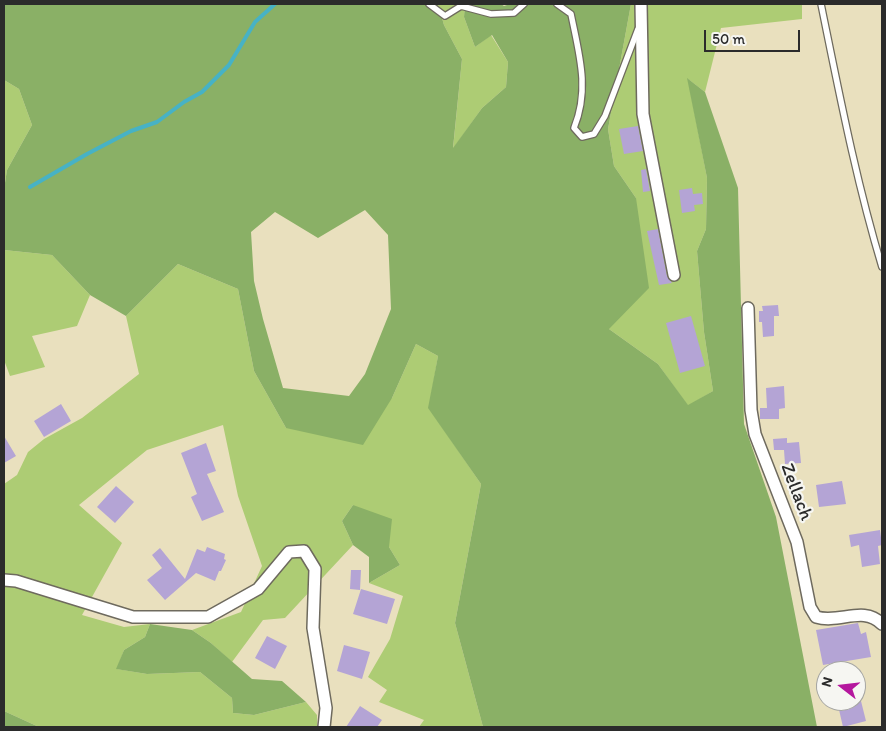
<!DOCTYPE html>
<html>
<head>
<meta charset="utf-8">
<style>
	body { margin:0 }
	#map { position:relative; width:886px; height:731px; overflow:hidden; background:#e9e0be; font-family:Itim,sans-serif }
	canvas { display:block }
	.frame { position:absolute; inset:0; border:5px solid #2b2b2b; pointer-events:none }
	.north { position:absolute; left:816px; top:661px; width:50px; height:50px; box-sizing:border-box; background:#f6f6f2; border:1px solid #a5a5a2; border-radius:50%; rotate:286deg; font-size:14px; font-weight:700; line-height:20px; text-align:center; color:#2b2b2b }
	.north::after { content:''; display:block; margin:auto; width:18px; height:22px; background:#b5179e; clip-path:polygon(50% 0,100% 100%,50% 72%,0 100%) }
	.scale { position:absolute; left:704px; top:30px; width:96px; height:22px; box-sizing:border-box; border:2px solid #2b2b2b; border-top:0; padding-left:6px; font-size:15px; line-height:18px; white-space:nowrap; color:#2b2b2b; -webkit-text-stroke:4px #f6f6f2; paint-order:stroke }
</style>
</head>
<body>
<div id="map">
<canvas width="886" height="731"></canvas>
<div class="frame"></div>
<div class="north">N</div>
<div class="scale">50 m</div>
</div>
<script>
const context = document.querySelector('canvas').getContext('2d');
context.lineJoin = 'round';
function fillPath(path, color) { context.fillStyle = color; context.fill(path, 'evenodd'); }
function stroke(path, color, width, dash) { context.strokeStyle = color; context.lineWidth = width; context.lineCap = dash ? 'butt' : 'round'; context.setLineDash(dash || []); context.stroke(path); }
function write(font, color, halo, rows, align = 'center') {
  context.font = font + ' Itim,sans-serif'; context.lineWidth = 4.5; context.setLineDash([]); context.textBaseline = 'middle'; context.strokeStyle = halo; context.fillStyle = color; for (const [text, x, y, turn = 0] of rows) {
    context.save(); context.translate(x, y); context.rotate((+turn || 0) * Math.PI / 180); context.textAlign = isNaN(turn) ? turn : align; if (halo) context.strokeText(text, 0, 0); context.fillText(text, 0, 0); context.restore();
  }
}
fillPath(new Path2D(`
	M438,4h27l-1,13 11,30 16,-12 17,27 -2,25 -24,21 -29,41 9,-90 -18,-34z
	M631,4h171v15l-81,9 -16,64 -17,-13 19,99 -1,51 -9,22 7,81 9,59 -25,15 -30,-42 -49,-35 27,-131 -22,-32 -6,-37z
	M4,80l15,9 13,36 -25,45 -3,19z
	M4,250l48,5 38,40 -13,31 -45,10 13,31 -35,9 -6,-16z
	M178,264l60,25 16,82 32,57 106,-30 24,-54 22,12 -9,52 52,76 -26,139 28,104h-64l5,-7 -45,-18 8,-12 -19,-13 22,-38 13,-43 -34,-13 31,-18 -11,-18 -36,-42 -11,16 11,24 -68,73 -22,2 -31,42 -21,-19 -19,-13 49,-18 21,-46 -24,-70 -15,-71 -76,25 -68,55 43,38 -40,72 42,12 26,-3 -5,13 -21,13 -7,19 30,5 53,-2 32,26 1,15 21,2 52,-13 11,13v12h-278l-35,-16v-227l13,-9 11,-23 16,-13 38,-21 57,-44 -13,-58z`), '#adcc74');
fillPath(new Path2D(`
	M4,4h434l6,21 18,34 -9,89 29,-40 24,-21 2,-25 -16,-27 -17,12 -11,-30 1,-13h36l3,2 6,-2h121l-23,125 6,37 22,32 13,90 -40,41 49,35 30,41 25,-14 -9,-59 -7,-81 9,-22 1,-51 -20,-100 18,14 33,96 6,236 32,93 41,210h-334l-28,-104 26,-139 -53,-76 10,-52 -22,-12 -24,54 -29,47 -77,-17 -32,-57 -16,-82 -60,-25 -52,52 -36,-21 -38,-40 -48,-5v-61l3,-19 25,-45 -13,-36 -15,-9zM365,210l23,25 3,74 -26,65 -16,22 -66,-8 -20,-69 -9,-38 -3,-49 24,-20 43,26z
	M353,505l39,14 -3,28 11,18 -31,18v-26l-16,-12 -11,-24z
	M150,624l42,6 19,13 41,36 30,2 24,21 -52,13 -21,-2 -1,-15 -32,-26 -53,2 -31,-5 8,-19 21,-13z
	M4,711l35,16h-35z`), '#8ab066');
stroke(new Path2D(`
	M30,187l57,-33 44,-23 26,-9 27,-20 18,-10 27,-27 26,-43 20,-18`), '#47b2c5', 4);
fillPath(new Path2D(`
	M638,126l5,25 -19,3 -5,-25z
	M646,169l4,22 -7,1 -2,-22z
	M692,188l1,6 9,-1 1,11 -9,1 1,6 -13,2 -3,-23z
	M658,229l9,47 5,7 -13,2 -12,-54z
	M778,305l1,11h-5v20l-11,1 -1,-15h-3v-11h4l-1,-5z
	M691,316l14,50 -25,7 -14,-50z
	M784,386l1,22 -6,1v10h-19v-11h7l-1,-20z
	M61,404l10,17 -27,16 -10,-16z
	M4,436l12,20 -12,7z
	M787,438v5l12,-1 2,21 -16,1 -1,-14h-10l-1,-11z
	M206,443l10,28 -9,3 17,38 -22,9 -11,-24 6,-3 -16,-41z
	M842,481l4,23 -27,3 -3,-22z
	M116,486l18,16 -19,21 -18,-16z
	M880,530l2,15 -4,1 2,18 -18,3 -3,-22 -8,2 -2,-12z
	M207,547l18,7 -1,5 2,1 -5,11h-2l-4,10 -19,-8 -31,27 -18,-20 15,-12 -10,-13 8,-7 25,31 12,-30 8,3z
	M351,570h10l-1,20 -10,-1z
	M361,589l34,10 -8,25 -34,-10z
	M858,623l3,11 5,-2 5,25 -48,8 -7,-35z
	M267,636l20,10 -12,23 -20,-11z
	M344,645l26,7 -8,27 -25,-8z
	M837,701h24l5,20 -23,6z
	M360,706l22,14 -5,7h-31z`), '#b4a4d5');
const service = new Path2D(`
	M429,4l16,12 16,-10 30,8 23,-1 10,-9
	M557,4l14,10c8,40 19,75 3,114l8,9 12,-3 11,-18 33,-87
	M821,4c18,88 35,177 61,263`);
const minor = new Path2D(`
	M641,4l2,110 31,161
	M748,308l3,102 4,24 42,108 13,65 6,10c24,7 47,-12 66,7
	M4,580l12,1 117,36h75l50,-28 31,-37 15,-1 11,18 -2,59 13,80 -2,19`);
stroke(service, '#6e6a5e', 8);
stroke(minor, '#6e6a5e', 14);
stroke(service, '#fff', 5.5);
stroke(minor, '#fff', 11);
write('19px', '#2b2b2b', '#f6f6f2', [
	["Zellach",796,492,69]
]);
</script>
</body>
</html>
